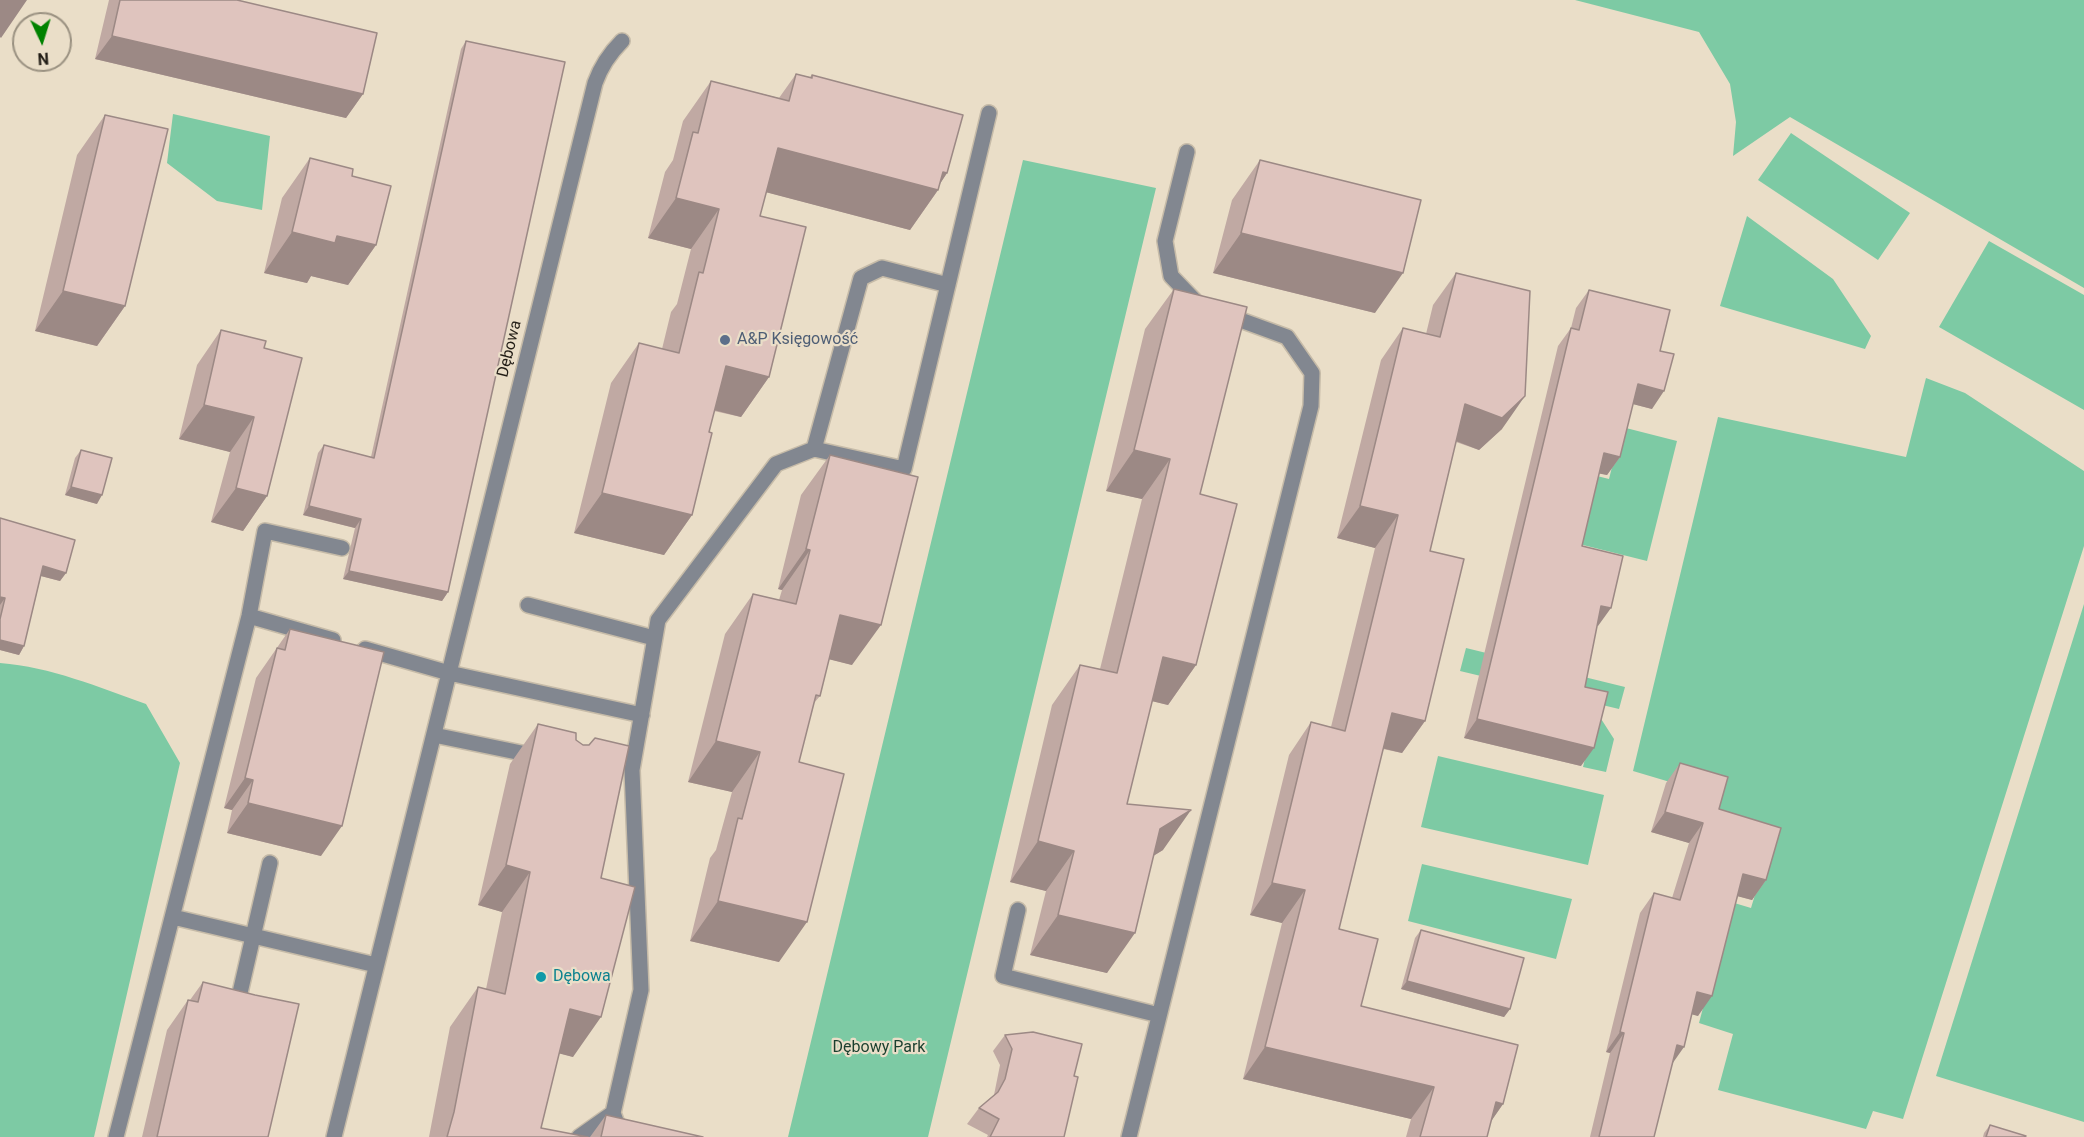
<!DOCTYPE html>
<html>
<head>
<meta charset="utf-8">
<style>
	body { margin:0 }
	#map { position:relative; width:2084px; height:1137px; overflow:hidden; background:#eadec8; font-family:Roboto,sans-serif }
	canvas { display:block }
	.north { position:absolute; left:12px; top:12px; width:60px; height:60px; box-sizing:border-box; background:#eadec8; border:2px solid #9a9181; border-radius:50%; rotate:176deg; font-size:16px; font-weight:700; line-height:24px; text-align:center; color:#221d16 }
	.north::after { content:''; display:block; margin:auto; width:21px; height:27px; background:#008200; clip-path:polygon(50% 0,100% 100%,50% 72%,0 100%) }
</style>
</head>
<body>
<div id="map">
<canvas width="2084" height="1137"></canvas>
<div class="north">N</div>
</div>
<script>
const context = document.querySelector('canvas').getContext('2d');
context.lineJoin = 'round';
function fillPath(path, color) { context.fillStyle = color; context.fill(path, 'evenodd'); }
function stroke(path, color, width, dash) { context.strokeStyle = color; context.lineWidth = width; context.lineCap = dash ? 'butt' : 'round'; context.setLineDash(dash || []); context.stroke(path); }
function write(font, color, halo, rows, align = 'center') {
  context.font = font + ' Roboto,sans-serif'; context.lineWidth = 4.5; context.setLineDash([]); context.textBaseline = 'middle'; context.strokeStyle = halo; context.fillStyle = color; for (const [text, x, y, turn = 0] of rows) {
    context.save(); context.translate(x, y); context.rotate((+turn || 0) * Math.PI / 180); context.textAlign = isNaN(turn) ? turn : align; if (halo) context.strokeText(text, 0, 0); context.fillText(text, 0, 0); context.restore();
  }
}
fillPath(new Path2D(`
	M1575,0h509v288l-294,-171 -57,39 3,-34 -6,-38 -31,-52z
	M173,114l97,22 -8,74 -45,-9 -50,-38z
	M1791,133l119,80 -32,47 -120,-80z
	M1023,160l133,28 -228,949h-140z
	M1747,216l86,63 38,57 -6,13 -145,-43z
	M1989,241l95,54v115l-145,-83z
	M1926,378l39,15 119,78v75l-181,573 -30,-8 -7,18 -148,-39 15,-56 -34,-11 32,-121 20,6 19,-63 -61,-19 8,-30 -84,-25 85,-354 188,40z
	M1622,427l55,14 -30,120 -72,-18 18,-68 16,4z
	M2084,604v518l-148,-46z
	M1466,648l159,39 -6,22 -159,-38z
	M0,663c51,4 98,24 146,41l34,59 -86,374h-94z
	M1596,711l18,28 -8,33 -23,-5z
	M1438,756l166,39 -16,70 -167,-38z
	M1422,864l150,35 -16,60 -148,-38z`), '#7dcaa4');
const street = new Path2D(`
	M1187,152l-22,89 6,35 28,29
	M814,449l47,-171 21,-10 66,17
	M528,605l126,33
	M249,616l84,24
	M365,649l84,24 146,-590c6,-17 14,-29 27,-42
	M434,735l102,21
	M1018,910l-15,66 156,39
	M173,917l203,48
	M236,1010l34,-147
	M116,1137l133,-521 16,-85 77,17
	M334,1137l115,-464 193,42
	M579,1137l34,-24
	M622,1137l-9,-24 28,-123 -9,-220 26,-150 118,-156 38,-15 90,20 85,-356
	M1129,1137l182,-731 1,-33 -25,-36 -63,-23`);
stroke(street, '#c6bba8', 18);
stroke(street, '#828790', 15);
fillPath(new Path2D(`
	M109,0h128l126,94 -17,24 -251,-59z
	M466,41l-18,551 -6,9 -99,-22 12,-51 -52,-13 15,-62 6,-8 47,12 90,-408z
	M796,74l14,3 2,-2 135,98 -8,12 -1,5 -28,40 -144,-38 -6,24 9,161 -28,40 -27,-6 -5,21 -17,83 -28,40 -90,-22 37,-150 28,-40 23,6 9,-37 6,-8 14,-55 -43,-11 17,-66 8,-12 10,-39 28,-40 68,17z
	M105,115l20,191 -28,40 -62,-15 42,-176z
	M310,158l42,18 24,69 -28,40 -37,-9 -4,7 -43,-10 18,-75z
	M1260,160l115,153 -162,-40 19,-73z
	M1456,273l46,156 -23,21 -23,-8 -26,109 -5,170 -23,32 -19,-4 -44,180 22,77 142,98 -12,17 -4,16h-81l5,-18 -168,-40 39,-156 -32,-8 39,-160 22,-33 20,5 44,-179 -38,-10 44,-178 22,-32 23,6 7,-29z
	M1174,289l26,205 -4,171 -28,40 -16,-4 -25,103 36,46 -10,6 -46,117 -77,-18 16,-64 -36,-9 42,-177 28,-40 20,4 42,-170 -36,-8 39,-162z
	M1589,290l71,61 -8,58 -19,-5 -13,53 -13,18 -8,-2 -17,73 16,80h-1l-12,61 -4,79 -117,-28 94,-392 13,-18 5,-20z
	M221,330l43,18 3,148 -24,35 -32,-9 19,-70 -51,-13 18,-74z
	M81,450l16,54 -32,-9 10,-37z
	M830,455l22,210 -23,-6 -9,37 -6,7 -15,59 -20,200 -89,-21 20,-83 6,-8 16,-58 -44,-10 37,-148 28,-40 26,6 3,-10 -4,-1 23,-94z
	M0,518l66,55 -6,8 -19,-5 -17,70 -5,9 -19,-5z
	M290,629l31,227 -94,-23 5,-23 -8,-2 32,-130z
	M538,724l38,16 25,138 -28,179 -14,-4 -18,75 47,9h-159l21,-110 28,-40 8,2 16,-77 -24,-7 32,-141z
	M1680,763l39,46 47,71 -14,20 -14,-4 -40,120 -6,-2 -20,50 -18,73h-64l20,-84 -4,-1 34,-139 14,-20 18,5 17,-55 -38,-11 15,-49z
	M1421,930l89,79 -6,8 -103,-28 14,-51z
	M203,982l65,155h-126l25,-107 21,-30h2z
	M1005,1035l69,41 -10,61h-77l1,-2 -21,-11 12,-16 15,-13 6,-30 -7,-14z
	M606,1115l97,22h-113z
	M1990,1125l35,12h-42l1,-4z`), '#c0a9a3');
fillPath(new Path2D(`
	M0,0h27l-26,38 -1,-1z
	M112,36l251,58 -17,24 -251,-59z
	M778,148l165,24 4,1 -11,17h2l-28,40 -160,-42z
	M676,198l43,11 -28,40 -43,-11z
	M292,232l45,4 39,9 -28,40 -37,-9 -4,7 -43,-10z
	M1241,233l162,40 -28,40 -162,-40z
	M63,291l62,15 -28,40 -62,-15z
	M726,366l43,11 -28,40 -43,-11z
	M1638,384l26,7 -12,18 -27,-7z
	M1525,396l-23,33 -23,21 -36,-14 22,-32z
	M204,405l50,12 -24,35 -51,-13z
	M1134,450l36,9 -28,40 -36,-8z
	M1604,453l16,4 -13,18 -16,-3z
	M71,487l31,8 -5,9 -32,-9z
	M236,488l31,8 -24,35 -32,-9z
	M602,493l90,22 -28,40 -90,-22z
	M309,506l52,13 -6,9 -52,-13z
	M1360,506l38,9 -23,33 -38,-10z
	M806,549l4,1 -28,40 -4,-1z
	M43,566l23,7 -6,8 -23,-6z
	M349,571l99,21 -6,9 -99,-22z
	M0,597l5,1 -5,7z
	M1601,606l10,2 -13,18 -10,-2z
	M840,615l41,10 -29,40 -40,-10z
	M0,640l24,6 -5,9 -19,-5z
	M1163,657l33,8 -28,40 -33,-8z
	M1392,713l33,8 -23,32 -33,-8z
	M1477,719l117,29 -13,18 -117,-28z
	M716,741l44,11 -28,40 -44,-10z
	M245,778l8,2 -21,30 -8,-2z
	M248,803l94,23 -21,30 -94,-23z
	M1191,810l-28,40 -31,19 28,-40z
	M1665,812l38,11 -14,20 -38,-11z
	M1038,841l36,10 -28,40 -36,-9z
	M506,865l24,7 -28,40 -24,-7z
	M1743,874l23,6 -14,20 -23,-6z
	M1272,883l33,7 -23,33 -32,-8z
	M718,901l89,21 -28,40 -89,-21z
	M1058,915l77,18 -28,40 -77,-18z
	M1407,981l103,28 -6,8 -103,-28z
	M1697,992l15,4 -14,20 -15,-4z
	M570,1009l31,8 -28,40 -31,-8z
	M1620,1032l4,1 -14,20 -4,-1z
	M1677,1045l7,2 -14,20z
	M1265,1047l169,40 -23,32 -168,-40z
	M1496,1102l7,2 -22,32z`), '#9c8985');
const building = new Path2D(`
	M120,0h117l140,33 -14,61 -251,-58z
	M466,41l99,21 -117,530 -99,-21 12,-52 -52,-13 15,-61 50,13z
	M796,74l16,4v-3l151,40 -16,58 -4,-1 -5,18 -160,-42 -18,68 46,11 -37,150 -43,-11 -17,66 3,1 -20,82 -90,-22 37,-150 40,10 20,-81 4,1 16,-64 -43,-11 17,-66 5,1 13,-52 78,20z
	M105,115l63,14 -43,177 -62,-15z
	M310,158l43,11 -1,7 39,10 -15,59 -39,-9 -2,7 -43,-11z
	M1260,160l161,40 -18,73 -162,-40z
	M1456,273l74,18 -5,105 -23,22 -37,-14 -35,147 34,8 -39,162 -33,-8 -53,216 39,10 -17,67 157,39 -15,59 -7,-2 -9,35h-67l14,-50 -169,-40 40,-157 -33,-7 39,-161 34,9 53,-216 -38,-9 43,-178 37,9z
	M1174,289l73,18 -47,187 37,10 -41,161 -33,-8 -36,147 64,6 -31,19 -25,104 -77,-18 16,-64 -36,-10 42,-176 37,8 53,-214 -36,-9z
	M1589,290l81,20 -10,41 14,3 -10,37 -26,-7 -18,73 -16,-4 -22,93 41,10 -12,52 -10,-2 -16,81 23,5 -14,56 -117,-29 94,-391 8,2z
	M221,330l45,11 -2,7 38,10 -35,138 -31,-8 18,-71 -50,-12z
	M81,450l31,8 -10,37 -31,-8z
	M830,455l88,22 -37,148 -41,-10 -20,81 -4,-1 -17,67 45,12 -37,148 -89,-21 20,-83 4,1 18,-67 -44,-11 37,-147 43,10 14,-54 -4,-1z
	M0,518l75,22 -9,33 -23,-7 -19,80 -24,-6v-21l5,-21 -5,-1z
	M290,629l94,23 -42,174 -94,-23 5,-23 -8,-2 32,-130 8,2z
	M538,724l38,9v7l7,5h6l6,-7 34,8 -28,132 34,9 -34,130 -31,-8 -29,119 47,9h-141l7,-25 24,-125 27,7 25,-122 -24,-7z
	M1680,763l48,14 -9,32 62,19 -15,52 -23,-6 -31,122 -15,-4 -13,55 -7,-2 -23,92h-55l25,-104 -4,-1 34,-139 26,7 23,-77 -38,-11z
	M1421,930l103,28 -14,51 -103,-28z
	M203,982l52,13 44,9 -31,133h-111l31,-137 10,2z
	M1033,1032l49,12 -8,32 4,1 -14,60h-74l9,-18 -20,-11 19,-16 7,-13 7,-30 -7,-14z
	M606,1115l97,22h-102z
	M1990,1125l36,11 -1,1h-39z`);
fillPath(building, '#dfc4be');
stroke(building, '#9c8985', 1.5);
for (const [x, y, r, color] of [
	[725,340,6,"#5c6f8a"],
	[541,977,6,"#0f9aa8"]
]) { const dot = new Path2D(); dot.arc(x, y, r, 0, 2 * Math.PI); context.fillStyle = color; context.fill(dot); stroke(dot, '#eadec8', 2); }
write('16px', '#4e5e75', '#eadec8', [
	["A&P Księgowość",737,340]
], 'left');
write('16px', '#221d16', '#eadec8', [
	["Dębowa",510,349,-76]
]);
write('16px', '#0d838f', '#eadec8', [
	["Dębowa",553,977]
], 'left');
write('16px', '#1a3f2e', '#eadec8', [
	["Dębowy Park",879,1048]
]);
</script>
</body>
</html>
